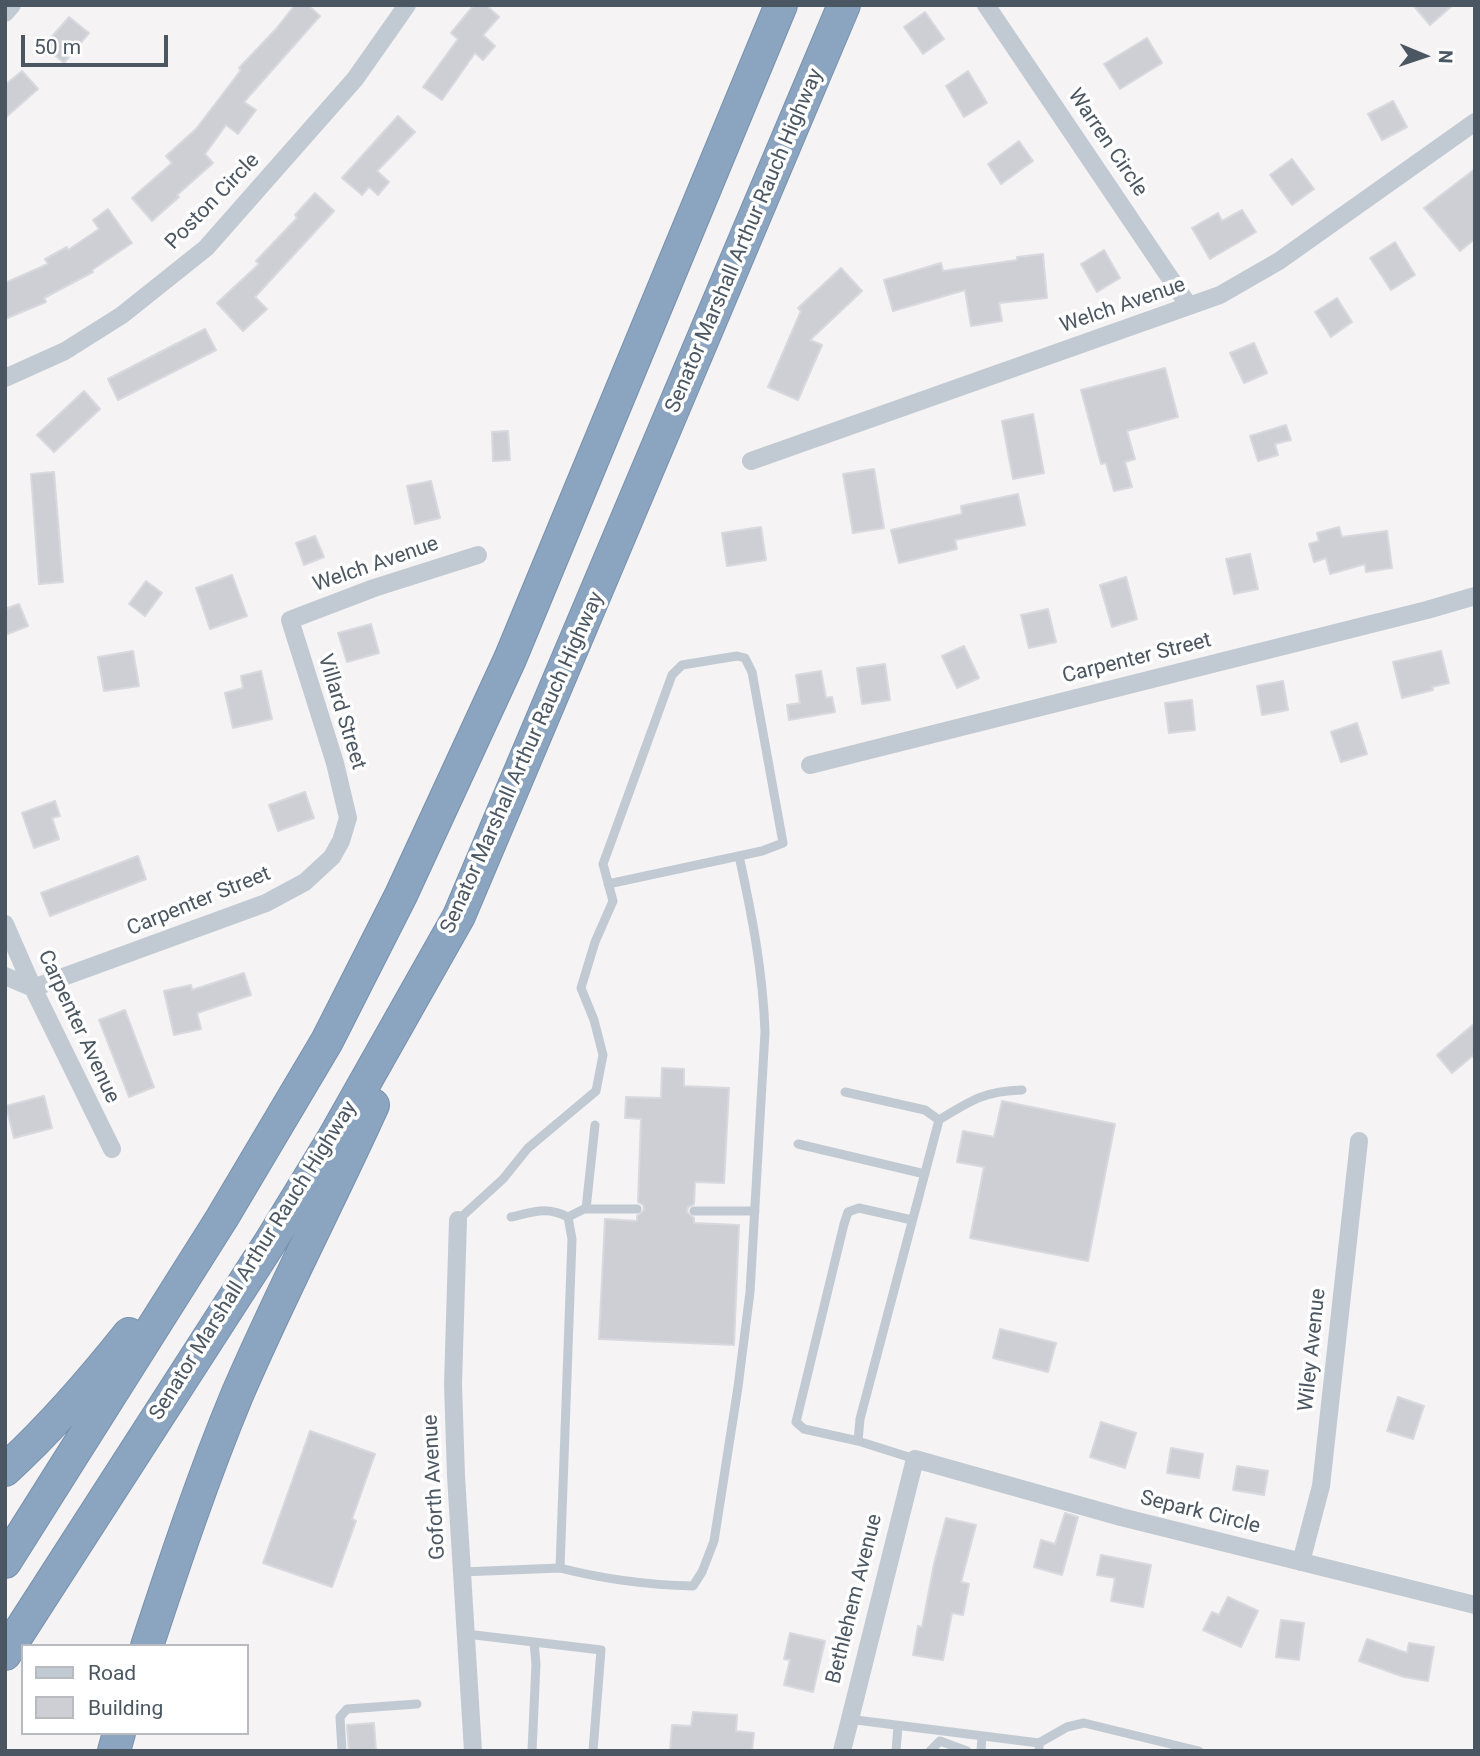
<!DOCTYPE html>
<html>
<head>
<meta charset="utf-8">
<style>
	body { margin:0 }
	#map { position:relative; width:1480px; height:1756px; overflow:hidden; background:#f5f3f3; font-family:Roboto,sans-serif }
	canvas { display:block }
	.frame { position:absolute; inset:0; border:7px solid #4a5661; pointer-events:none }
	.legend { position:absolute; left:21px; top:1644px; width:228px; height:91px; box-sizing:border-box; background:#fff; border:2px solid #b7bbc0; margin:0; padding:9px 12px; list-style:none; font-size:21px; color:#4a5661 }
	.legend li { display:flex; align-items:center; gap:14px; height:35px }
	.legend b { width:35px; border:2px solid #b7bbc0 }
	.north { position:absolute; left:1389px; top:21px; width:70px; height:70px; -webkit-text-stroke:5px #fff; paint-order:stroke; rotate:92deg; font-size:19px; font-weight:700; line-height:28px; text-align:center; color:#4a5661 }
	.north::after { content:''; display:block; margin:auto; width:24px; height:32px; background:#4a5661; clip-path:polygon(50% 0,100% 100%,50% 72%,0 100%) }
	.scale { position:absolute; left:21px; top:35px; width:147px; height:32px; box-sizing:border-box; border:4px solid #4a5661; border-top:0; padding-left:9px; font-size:21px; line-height:24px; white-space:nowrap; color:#4a5661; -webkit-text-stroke:5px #fff; paint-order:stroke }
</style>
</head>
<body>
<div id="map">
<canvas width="1480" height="1756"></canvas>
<div class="frame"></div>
<ul class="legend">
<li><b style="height:9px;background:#c1cad2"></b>Road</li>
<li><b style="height:19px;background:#cdcfd5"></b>Building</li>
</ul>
<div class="north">N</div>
<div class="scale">50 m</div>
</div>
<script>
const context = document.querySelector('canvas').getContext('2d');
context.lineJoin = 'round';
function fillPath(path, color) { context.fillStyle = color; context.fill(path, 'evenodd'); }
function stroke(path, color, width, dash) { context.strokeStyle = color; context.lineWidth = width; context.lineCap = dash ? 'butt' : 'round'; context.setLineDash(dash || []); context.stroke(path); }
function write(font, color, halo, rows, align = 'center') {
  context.font = font + ' Roboto,sans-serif'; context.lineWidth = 7; context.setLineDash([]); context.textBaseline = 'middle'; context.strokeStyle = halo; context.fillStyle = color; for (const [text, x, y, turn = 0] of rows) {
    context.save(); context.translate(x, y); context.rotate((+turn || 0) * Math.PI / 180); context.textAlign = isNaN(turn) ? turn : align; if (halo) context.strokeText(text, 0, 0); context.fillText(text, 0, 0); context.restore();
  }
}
const building = new Path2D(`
	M295,5h13l12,11 -76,86 12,8 -18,24 -12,-9 -21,29 8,9 -36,32 2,2 -27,24 -20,-23 40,-35 -6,-7 30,-27 45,-59 -2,-2 37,-39z
	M474,5h12l13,12 -16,18 12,11 -12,14 -8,-7 -33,47 -19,-13 35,-48 -7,-6z
	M1413,5h40l-23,20z
	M925,12l19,27 -21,15 -19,-27z
	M69,17l20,16 -25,30 -20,-17z
	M1147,38l15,25 -42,26 -16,-25z
	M22,71l16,18 -33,29v-33z
	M968,71l19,32 -23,14 -18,-31z
	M1393,101l14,26 -25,13 -14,-26z
	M398,116l17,16 -38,39 12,11 -11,13 -9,-8 -7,8 -20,-17z
	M1019,141l14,20 -32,23 -13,-20z
	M1292,159l22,30 -22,16 -22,-30z
	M1475,169v70l-15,12 -36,-43z
	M315,193l19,18 -79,86 12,12 -24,22 -26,-28 42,-39 -3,-3 41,-43 -2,-3z
	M108,209l24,34 -40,27 1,2 -49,26 2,4 -41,17v-36l43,-19 -3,-5 22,-12 1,3 31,-21 -6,-9z
	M1242,210l14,22 -46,27 -18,-31 26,-15 4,8z
	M1395,242l20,33 -24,15 -21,-32z
	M1104,250l16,28 -23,14 -16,-28z
	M1043,254l4,44 -48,5 3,18 -31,5 -6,-36 -72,21 -9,-31 57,-17 2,8 74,-11v-3z
	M841,268l21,23 -52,49 12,5 -24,55 -30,-13 33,-76 -3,-3z
	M1337,298l15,24 -21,15 -16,-25z
	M205,329l11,21 -98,50 -10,-21z
	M1254,343l13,30 -23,10 -14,-30z
	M1165,368l13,49 -51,14 8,28 -10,3 7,25 -18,4 -8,-28 -5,1 -20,-74z
	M84,391l16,18 -46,43 -17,-17z
	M1033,414l11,59 -31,6 -11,-58z
	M1286,425l5,15 -16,4 3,11 -20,6 -8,-25z
	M508,431l2,29 -17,1 -1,-29z
	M874,469l10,59 -31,5 -10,-59z
	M54,472l9,110 -24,2 -8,-110z
	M431,481l9,37 -25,6 -8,-38z
	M1018,494l7,31 -70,15 2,9 -58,14 -8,-33 71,-16 -1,-8z
	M761,527l5,33 -39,6 -5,-33z
	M1339,527l3,10 45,-6 5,37 -26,4 -1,-8 -35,10 -4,-16 -12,4 -5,-18 10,-3 -2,-8z
	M315,536l9,21 -20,8 -8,-22z
	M1250,554l8,35 -24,5 -8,-35z
	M232,575l15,41 -37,13 -14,-41z
	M1126,577l11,42 -25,8 -12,-42z
	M146,581l16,12 -17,23 -16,-12z
	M19,604l9,22 -23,9v-26z
	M1048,609l8,33 -27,6 -8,-33z
	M371,624l8,29 -32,9 -9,-29z
	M964,646l15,32 -22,10 -15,-32z
	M133,651l6,35 -35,5 -6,-34z
	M1441,651l8,32 -17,4 1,3 -31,8 -9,-36z
	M885,664l5,36 -28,4 -5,-36z
	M261,671l11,48 -39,9 -8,-35 18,-5 -2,-12z
	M821,671l5,27 6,-1 3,15 -46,8 -2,-15 13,-2 -4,-28z
	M1283,681l5,29 -26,5 -5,-29z
	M1192,700l3,30 -26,3 -4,-30z
	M1357,723l10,31 -26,8 -10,-30z
	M305,792l9,26 -36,13 -9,-26z
	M55,801l5,15 -8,2 7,21 -25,9 -12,-35z
	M138,856l8,23 -96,37 -9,-23z
	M244,973l7,22 -54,18 4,16 -27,6 -10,-44 27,-6 1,5z
	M125,1010l29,77 -25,10 -30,-77z
	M1475,1023v31l-23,19 -15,-18z
	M662,1068l22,1v17l45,2 -5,95 -29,-1 -1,22 -6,3 -1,5 7,6v5l45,2 -5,120 -135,-6 6,-120 32,2v-5l7,-6 -1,-5 -5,-3 3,-83 -16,-1 1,-21 35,1z
	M44,1096l8,32 -38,10 -8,-32z
	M1002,1101l113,23 -27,137 -118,-23 14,-71 -27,-5 6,-31 31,6z
	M1000,1329l56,14 -8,29 -55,-14z
	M1398,1397l26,9 -11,33 -26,-8z
	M1101,1422l35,11 -11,35 -35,-11z
	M310,1431l65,23 -23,65 4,2 -24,66 -69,-24z
	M1171,1448l32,6 -4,24 -32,-5z
	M1237,1466l31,5 -4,24 -31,-5z
	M1065,1513l13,4 -16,58 -28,-8 7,-27 14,4z
	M946,1518l30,7 -15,57 8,2 -6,31 -11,-2 -9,47 -30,-5 5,-29 4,1 12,-63z
	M1101,1555l50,10 -8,42 -32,-6 4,-23 -18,-3z
	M1228,1597l30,14 -17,36 -38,-17 9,-18 7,3z
	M1281,1620l23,3 -5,37 -23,-3z
	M790,1633l35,8 -12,51 -29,-7 6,-25 -6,-1z
	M1367,1639l40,14 2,-10 25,4 -6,34 -24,-4 -45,-16z
	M693,1712l44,3 -1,16 18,2 -2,18h-82l2,-26 19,1z
	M374,1723l2,28h-27l-2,-26z`);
fillPath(building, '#cdcfd5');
stroke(building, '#d7d9de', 2);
const highway = new Path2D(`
	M5,1470c46,-42 85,-87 124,-136
	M5,1562l217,-344 105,-177 74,-146 109,-236 271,-654
	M147,1646c28,-85 56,-169 90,-251 42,-98 92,-193 136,-290
	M5,1654l264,-410 64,-105 126,-223 385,-911
	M114,1751l5,-18`);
stroke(highway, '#7690ad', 34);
stroke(new Path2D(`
	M845,1092l80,18 14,10
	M798,1144l127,30
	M586,1209l9,-84
	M694,1211h61
	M568,1217l16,-8h53
	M458,1220l45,-41 25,-31 68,-57 7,-36 -9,-35 -13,-32 14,-46 18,-41 -10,-37 69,-189 10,-10 55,-9 8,2 7,14 31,171 -21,8 -154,33
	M858,1441l-54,-12 -8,-7 48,-198 4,-12 11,-4 53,12
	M915,1459l-57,-18 2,-22 79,-299c31,-19 45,-29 83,-30
	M560,1568c43,11 89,17 133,18l9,-14 12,-31 24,-154 12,-95 15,-260c-2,-60 -13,-117 -26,-176
	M462,1572l98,-4 12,-329 -4,-22c-22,-11 -34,-5 -57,0
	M466,1634l68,8 2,22 -4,87
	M534,1642l67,8 -8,101
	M848,1719l191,24v8
	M1039,1743l28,-16 17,-4 115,28
	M342,1751l-2,-34 7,-8 70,-5
	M896,1751l2,-25
	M930,1751l10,-10 27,10
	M981,1751l1,-15`), '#c1cad2', 9);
stroke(new Path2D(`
	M986,5l203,301
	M5,13l7,-8
	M5,378l60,-27 57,-36 84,-67 149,-169 52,-74
	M751,461l469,-166 59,-34 196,-139
	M810,765l617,-155 48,-14
	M5,924l28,64 79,161
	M5,976l28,12 233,-85 39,-21 27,-25 9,-16 7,-23 -13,-55 -45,-143 84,-32 104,-33
	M458,1220l-5,164 3,92 17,275
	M1301,1562l20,-76 38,-345
	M842,1751l73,-292 206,58 354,88`), '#c1cad2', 18);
stroke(highway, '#8ba5c1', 32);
write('21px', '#4a5661', '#fff', [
	["Warren Circle",1107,143,56],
	["Poston Circle",213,202,-46],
	["Senator Marshall Arthur Rauch Highway",745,241,-67],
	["Welch Avenue",1123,306,-19],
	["Welch Avenue",376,565,-19],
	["Carpenter Street",1137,659,-14],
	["Villard Street",341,712,73],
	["Senator Marshall Arthur Rauch Highway",523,763,-66],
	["Carpenter Street",199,902,-22],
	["Carpenter Avenue",78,1027,65],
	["Senator Marshall Arthur Rauch Highway",254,1261,-58],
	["Wiley Avenue",1313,1350,-84],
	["Goforth Avenue",435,1487,-93],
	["Separk Circle",1200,1513,14],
	["Bethlehem Avenue",855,1599,-76]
]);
</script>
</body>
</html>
